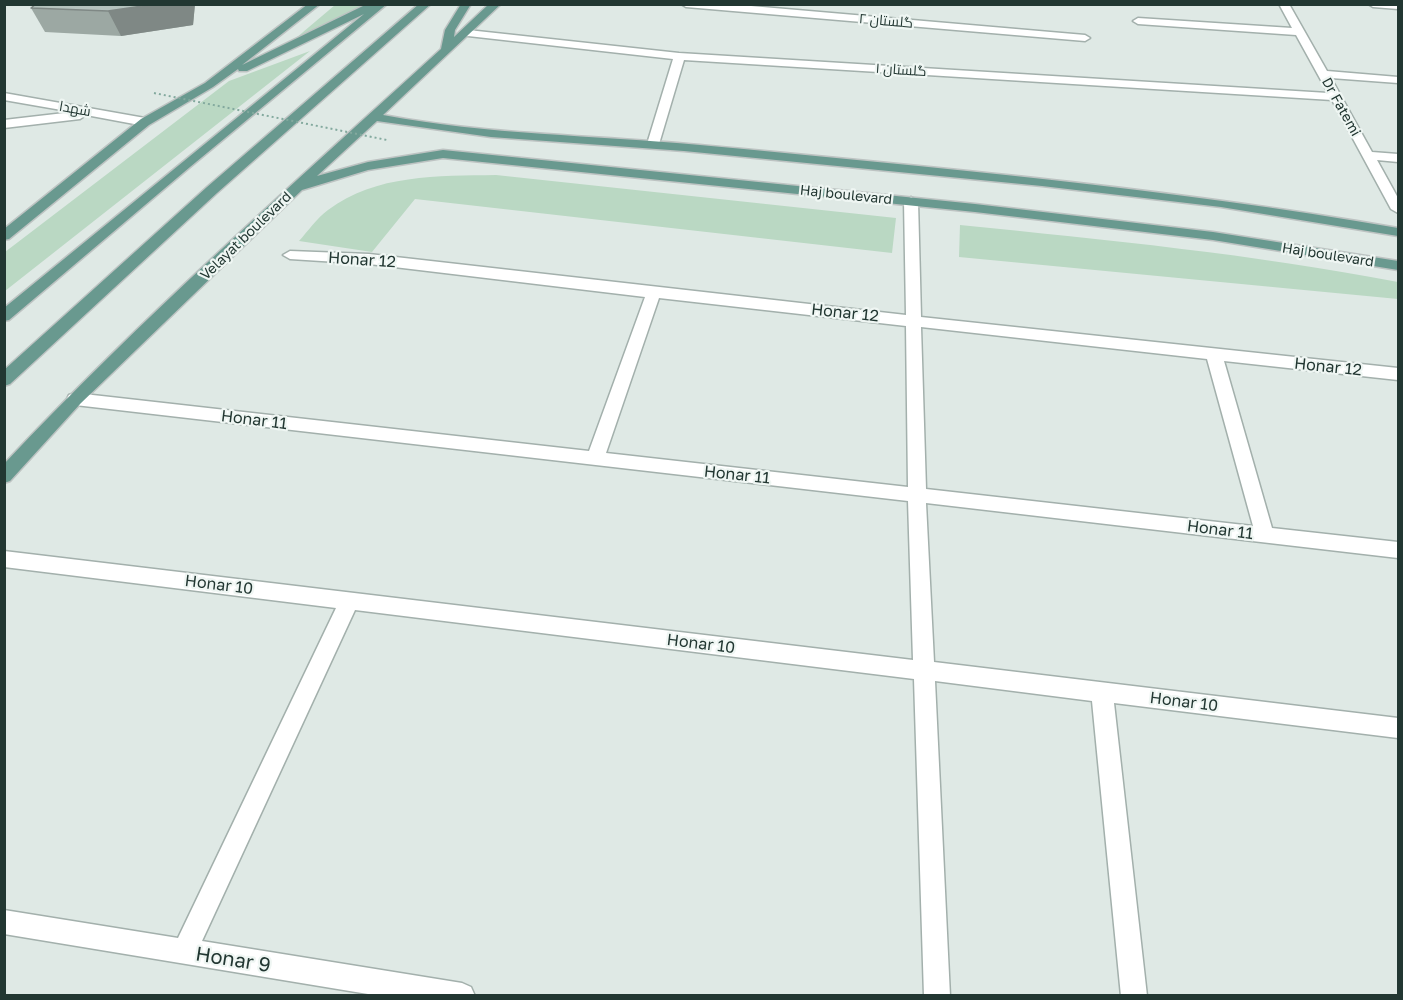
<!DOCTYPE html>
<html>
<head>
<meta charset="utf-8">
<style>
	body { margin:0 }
	#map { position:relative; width:1403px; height:1000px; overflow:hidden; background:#dfe9e5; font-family:"Golos Text",sans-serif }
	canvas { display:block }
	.frame { position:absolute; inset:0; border:6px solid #223732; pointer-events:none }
</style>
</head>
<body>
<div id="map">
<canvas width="1403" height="1000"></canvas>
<div class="frame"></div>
</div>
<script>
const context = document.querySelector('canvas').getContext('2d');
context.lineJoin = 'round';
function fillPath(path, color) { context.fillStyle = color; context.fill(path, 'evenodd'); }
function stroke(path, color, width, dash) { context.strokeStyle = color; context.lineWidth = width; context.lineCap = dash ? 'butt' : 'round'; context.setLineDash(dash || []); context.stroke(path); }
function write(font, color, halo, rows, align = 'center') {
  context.font = font + ' "Golos Text",Cairo,sans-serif'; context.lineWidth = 4.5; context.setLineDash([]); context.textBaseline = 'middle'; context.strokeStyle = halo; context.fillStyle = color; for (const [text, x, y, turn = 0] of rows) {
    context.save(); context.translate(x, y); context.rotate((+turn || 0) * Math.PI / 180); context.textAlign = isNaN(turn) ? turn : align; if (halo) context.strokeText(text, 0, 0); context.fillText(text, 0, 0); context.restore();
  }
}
fillPath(new Path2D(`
	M335,5h29l-81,44z
	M310,51l-305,240v-39l224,-171z
	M496,175l400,43 -4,35 -477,-54 -43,53 -73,-11c9,-10 18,-23 29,-31 48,-36 110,-34 168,-35z
	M960,225c147,15 293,29 438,57v17l-439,-42z`), '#bad8c3');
const minor = new Path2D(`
	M681,4h47l357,31 5,3 -5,3 -399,-34z
	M1279,4h10l38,67 71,6v6l-67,-5 41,74 26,2v8l-21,-2 21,38v15l-7,-4 -59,-109 -648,-40 -25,84 -6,4 -6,-4 26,-85 -205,-23 -5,-3 5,-3 211,23 649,40 -32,-58 -158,-11 -5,-3 5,-3 154,10z
	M1368,4h30v5l-25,-2z
	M4,93l141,25 6,4 -6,4 -59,-11 -6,4 -76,9v-8l69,-8 -69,-12z
	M911,197l7,4 3,116 477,51v12l-174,-19 48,167 126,14v16l-472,-55 8,159 464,56v20l-284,-35 33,293h-26l-29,-295 -157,-20 15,315h-26l-10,-317 -559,-69 -153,331 260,42 9,4 4,9h-95l-376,-62v-24l174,28 158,-330 -332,-41v-16l909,109 -5,-159 -833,-96 -6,-2 -2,-4 2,-4 6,-2 514,58 56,-154 -276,-33 -79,-5 -7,-4 7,-4 79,3 537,61 -2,-114zM659,298l247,28 2,161 -302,-34zM921,327l286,32 46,167 -327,-37z`);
const major = new Path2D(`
	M308,4h12l-78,61 123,-60 22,-1 -197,163 -181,153 -5,1v-13l360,-294 -117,57h-8l-1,-2 -25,18 -64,38 -140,114 -5,1v-11l137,-110 64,-36z
	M419,4h12l-214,189 -207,191 -6,2v-16l203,-183z
	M461,4h10l-16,26 -1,7 35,-33h12l-118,111c105,20 211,20 317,30 233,22 467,43 698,83v8l-177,-29 -179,-21 -358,-35 -193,-14 -114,-16 -60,55 51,-14 75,-12 532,54 238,28 185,29v9l-185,-30 -238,-28 -532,-54 -75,12 -66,20 -221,213 -71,78 -6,2v-19c138,-147 289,-280 437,-415l4,-19z`);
stroke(minor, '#a3b0ac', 3);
stroke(major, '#bdc3c2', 3);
fillPath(minor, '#fff');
fillPath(major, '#69998f');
stroke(new Path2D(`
	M154,93l233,47`), '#83a99e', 2, [2, 3]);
fillPath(new Path2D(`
	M195,4l-2,21 -72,11 -76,-4 -14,-24z`), '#9ca8a3');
fillPath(new Path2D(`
	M156,4h39l-2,21 -72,11 -13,-25z`), '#7f8885');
const building = new Path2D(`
	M36,4h120l-48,7 -77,-3z`);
fillPath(building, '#b5c3be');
stroke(building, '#7f8885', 1.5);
write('14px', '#223732', '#eff6f3', [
	["گلستان ۲",886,21,5],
	["گلستان ۱",901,70,4],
	["Dr Fatemi",1341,107,61],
	["شهدا",75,109,10],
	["Haj boulevard",846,195,6],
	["Velayat boulevard",246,236,-44],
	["Haj boulevard",1328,255,9]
]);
write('16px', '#223732', '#eff6f3', [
	["Honar 12",362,260,4],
	["Honar 12",845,313,6],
	["Honar 12",1328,367,6],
	["Honar 11",254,420,7],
	["Honar 11",737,475,6],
	["Honar 11",1220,530,7],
	["Honar 10",219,585,7],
	["Honar 10",701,644,7],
	["Honar 10",1184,702,7]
]);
write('20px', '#223732', '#eff6f3', [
	["Honar 9",233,960,9]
]);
</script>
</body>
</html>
